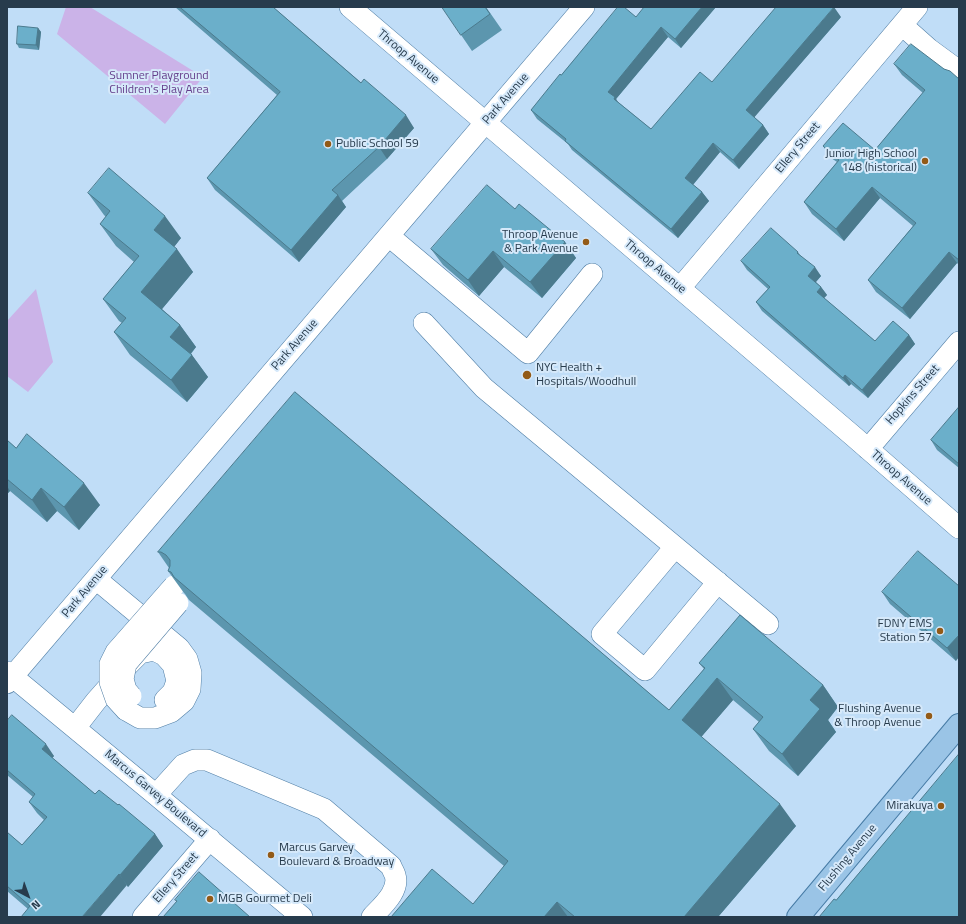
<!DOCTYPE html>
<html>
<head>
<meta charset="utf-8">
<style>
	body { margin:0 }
	#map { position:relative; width:966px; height:924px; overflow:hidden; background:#c0ddf7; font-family:"Titillium Web",sans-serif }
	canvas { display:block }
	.frame { position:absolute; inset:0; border:8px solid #273b4c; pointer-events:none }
	.north { position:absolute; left:8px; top:876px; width:40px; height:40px; -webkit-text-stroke:3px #d6e9fa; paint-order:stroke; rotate:139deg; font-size:11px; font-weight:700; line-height:16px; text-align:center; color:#273b4c }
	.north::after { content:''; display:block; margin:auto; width:14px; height:18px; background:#273b4c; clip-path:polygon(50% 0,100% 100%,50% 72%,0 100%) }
</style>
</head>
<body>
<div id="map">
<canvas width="966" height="924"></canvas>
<div class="frame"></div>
<div class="north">N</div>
</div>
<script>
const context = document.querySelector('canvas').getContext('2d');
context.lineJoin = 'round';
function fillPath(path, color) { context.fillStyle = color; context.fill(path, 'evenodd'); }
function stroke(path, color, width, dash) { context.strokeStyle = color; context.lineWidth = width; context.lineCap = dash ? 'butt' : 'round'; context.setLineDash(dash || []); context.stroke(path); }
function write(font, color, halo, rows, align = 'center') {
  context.font = font + ' "Titillium Web",sans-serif'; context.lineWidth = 4; context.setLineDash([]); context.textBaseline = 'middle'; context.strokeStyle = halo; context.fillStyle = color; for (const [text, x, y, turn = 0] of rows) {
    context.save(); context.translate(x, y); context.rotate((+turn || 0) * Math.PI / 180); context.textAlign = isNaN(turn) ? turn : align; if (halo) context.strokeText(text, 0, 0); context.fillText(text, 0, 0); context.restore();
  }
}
fillPath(new Path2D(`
	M66,7h24l113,70 -38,47 -108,-90z
	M36,289l17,73 -25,30 -21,-16v-55z`), '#cbb3e8');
const minor = new Path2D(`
	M350,7l502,428 107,93
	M902,25l27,24 30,22
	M389,236l139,117 64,-79
	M680,288l237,-281
	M424,323l60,65 284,236
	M868,449l91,-107
	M675,547l-73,87 43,36 73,-88
	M96,579l83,69 8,11 4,14 -1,16 -6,12 -13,11 -16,6h-15l-14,-8
	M7,672l149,123 146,122
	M7,683l577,-676
	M75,728l21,-27 31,-35 13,-13 14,-3 10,5 9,10 4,16 -4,11 -8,8
	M156,795l27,-30 12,-5h12l117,49 67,57c1,3 3,6 4,9 5,16 -13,31 -23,42
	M143,917l67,-78`);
const major = new Path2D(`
	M798,917l161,-192`);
stroke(minor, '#517fa6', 22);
stroke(major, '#467ba5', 24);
stroke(minor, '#fff', 21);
stroke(major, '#9ac4e6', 22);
const minorBridge = new Path2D(`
	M131,696l-5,-6 -3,-11 3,-15 52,-61
	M126,710l-10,-11 -6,-17v-18l6,-12 58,-66`);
stroke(minorBridge, '#517fa6', 22, []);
stroke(minorBridge, '#fff', 21);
fillPath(new Path2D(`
	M175,7h98l141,121 -27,31 -45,42 4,6 -47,55 -84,-72 -8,-12 70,-83z
	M442,7h44l16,23 -30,21z
	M716,7l-35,41 -13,-11 -52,62 2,3 33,27 61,-47 129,-65 -87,100 9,8 6,9 -30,35 -19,-17 -27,33 9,7 7,9 -31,37 -106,-88 -4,-6 -31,-25 -6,-9 30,-35 75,-58z
	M38,28l3,4 -2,18 -20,-2 -2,-4z
	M894,64l50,5 15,10v186l-2,-2 -47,56 -34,-27 -8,-12 45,-54 -33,-28 -36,43 -32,-27 -8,-12 33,-40 -6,-4 -8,-12 52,4 48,-57 -21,-18z
	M88,193l93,45 -7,9 19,25 -31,37 18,16 16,22 -5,7 17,23 -21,25 -57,-47 -16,-23 8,-9 -3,-2 -16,-22 31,-37 -18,-16 -16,-22 6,-7 -2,-2z
	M515,209l50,33 11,16 -34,40 -38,-31 -25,29 -36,-31 -12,-16z
	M798,252l2,3 21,21 -5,6 5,5 6,8 -3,3 51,43 34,-6 6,9 -47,54 -17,-14 -2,2 -87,-75 -6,-9 12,-13 -21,-19 -6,-9z
	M295,392l374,318 35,-41 -5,-6 124,22 15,22 -10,13 8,12 -38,44 -29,-25 -16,-22 6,-7 -26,-22 -32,37 95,89 -78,91h-327l82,-13 31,-38 -315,-266 -4,-6 -1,-1 -16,-22 1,-3 -11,-16z
	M959,407v61l-22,-18 -6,-10z
	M7,440l9,8 84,57 -21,25 -22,-19 -10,11 -37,-31 -3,3z
	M959,586l-3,75 -66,-57 -8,-12z
	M7,721l47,35 -2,2 43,36 23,11 37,29 8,12 -35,41 -1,-2 -99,24 -21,-18v-59l15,13 22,-25 -7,-7 -8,-11 4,-5 -26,-22z`), '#5c96ae');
fillPath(new Path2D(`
	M702,7h14l-35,41 -6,-9z
	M834,7l7,10 -89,103 -6,-10z
	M661,27l7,10 -52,62 5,8 -13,-15z
	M38,28l3,4 -2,18 -3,-5z
	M406,115l8,13 -27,31 -8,-12z
	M763,125l6,9 -30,35 -6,-9z
	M713,143l7,9 -29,35 -6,-9z
	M872,187l8,11 -36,43 -8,-12z
	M702,192l7,9 -31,37 -7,-9z
	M338,195l8,12 -47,55 -8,-12z
	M165,216l16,22 -11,14 -16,-22z
	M565,242l11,16 -34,40 -12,-16z
	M177,249l16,23 -36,43 -16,-23z
	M493,251l11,16 -25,29 -11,-16z
	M949,252l8,11 -47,56 -8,-11z
	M815,267l6,9 -7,8 -6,-8z
	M821,287l6,8 -5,5 -5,-8z
	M180,325l16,22 -10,12 -16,-22z
	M909,335l6,9 -47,54 -6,-8z
	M192,355l16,22 -21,25 -16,-22z
	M845,375l6,9 -2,2 -6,-8z
	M84,483l16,22 -21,25 -15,-23z
	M7,486l3,5 -3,3z
	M41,488l16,23 -10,11 -15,-22z
	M959,635v22l-3,4 -9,-13z
	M717,678l16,22 -36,42 -15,-22z
	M823,685l15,22 -10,13 8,12 -38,44 -16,-22 28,-54z
	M46,744l8,12 -4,5 -8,-12z
	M780,804l16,22 -78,91h-34z
	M155,834l8,12 -35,41 -8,-12z
	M119,874l8,11 -27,32h-18z
	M557,902l11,15h-24z`), '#4b7a8d');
const building = new Path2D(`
	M180,7h93l88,76 3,-4 42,36 -27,32 -47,43 6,5 -47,55 -84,-72 73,-86z
	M442,7h43l5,7 -29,21z
	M618,7h6l12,10 8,-10h58l-27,32 -14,-12 -53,65 7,5 -1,2 37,30 49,-57 12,10 64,-75h58l-88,103 17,15 -30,35 -20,-17 -28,35 17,14 -31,37 -106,-88 1,-2 -35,-29 29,-36 1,1z
	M18,26l20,2 -2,17 -19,-1z
	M911,44l33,25 6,2 9,8v181l-10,-8 -47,56 -34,-28 48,-57 -44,-36 -36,42 -32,-27 35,-42 -16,-14 20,-23 32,27 50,-60 -31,-26z
	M109,168l56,48 -11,14 23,19 -36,43 39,33 -10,12 22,18 -21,25 -57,-48 12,-14 -23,-19 36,-43 -39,-32 10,-13 -22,-18z
	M487,185l28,24 4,-5 46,38 -35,40 -37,-31 -25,29 -37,-31z
	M771,228l27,24 -1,1 18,14 -7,9 13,11 -4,5 58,49 18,-20 16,14 -47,55 -17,-15 -2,3 -87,-76 14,-15 -29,-26z
	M295,392l374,318 36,-42 -6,-5 41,-48 83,70 -13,15 10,9 -38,45 -29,-25 10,-12 -46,-39 -35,42 98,84 -96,113h-109l-18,-15 -13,15h-153l41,-48 41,35 35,-43 -334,-284 -3,-5 -3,-1 2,-5v-6l-4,-5 -5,-3h-3z
	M959,407v57l-28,-24z
	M27,434l57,49 -20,24 -23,-19 -9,12 -25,-21v-39l9,8z
	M918,551l41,35v49l-12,13 -65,-56z
	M12,715l34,29 -4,5 53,45 4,-4 19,15 1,-1 36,30 -35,41 -1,-1 -37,43h-61l9,-11 -23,-20v-54l15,13 25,-28 -18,-15 6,-8 -28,-24v-49z
	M959,754v163h-140l15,-18 2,1z
	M199,872l51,45h-87l14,-16 -2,-1z`);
fillPath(building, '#6bafca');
stroke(building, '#4b7a8d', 1);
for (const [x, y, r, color] of [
	[328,144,4,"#935a16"],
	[925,161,4,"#935a16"],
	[586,242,4,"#935a16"],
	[527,375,5,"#935a16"],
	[940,631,4,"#935a16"],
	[929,716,4,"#935a16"],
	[941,806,4,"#935a16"],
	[271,855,4,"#935a16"],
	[210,899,4,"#935a16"]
]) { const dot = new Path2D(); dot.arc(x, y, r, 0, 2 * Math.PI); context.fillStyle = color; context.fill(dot); stroke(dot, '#d6e9fa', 1.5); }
write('12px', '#273b4c', '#d6e9fa', [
	["Throop Avenue",408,57,40],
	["Park Avenue",506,99,-49],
	["Ellery Street",798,148,-50],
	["Throop Avenue",655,267,40],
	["Park Avenue",295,345,-49],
	["Hopkins Street",913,395,-49],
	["Throop Avenue",901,478,41],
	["Park Avenue",85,592,-50],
	["Marcus Garvey Boulevard",155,794,40],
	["Flushing Avenue",848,858,-50],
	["Ellery Street",176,878,-49]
]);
write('12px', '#643e8b', '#d6e9fa', [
	["Sumner Playground",159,76],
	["Children's Play Area",159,90]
]);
write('12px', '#273b4c', '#d6e9fa', [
	["Public School 59",336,144,"left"],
	["Junior High School",917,154],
	["148 (historical)",917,168],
	["Throop Avenue",578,235],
	["& Park Avenue",578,249],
	["NYC Health +",536,368,"left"],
	["Hospitals/Woodhull",536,382,"left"],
	["FDNY EMS",932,624],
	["Station 57",932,638],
	["Flushing Avenue",921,709],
	["& Throop Avenue",921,723],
	["Mirakuya",933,806],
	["Marcus Garvey",279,848,"left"],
	["Boulevard & Broadway",279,862,"left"],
	["MGB Gourmet Deli",218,899,"left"]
], 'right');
</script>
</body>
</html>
